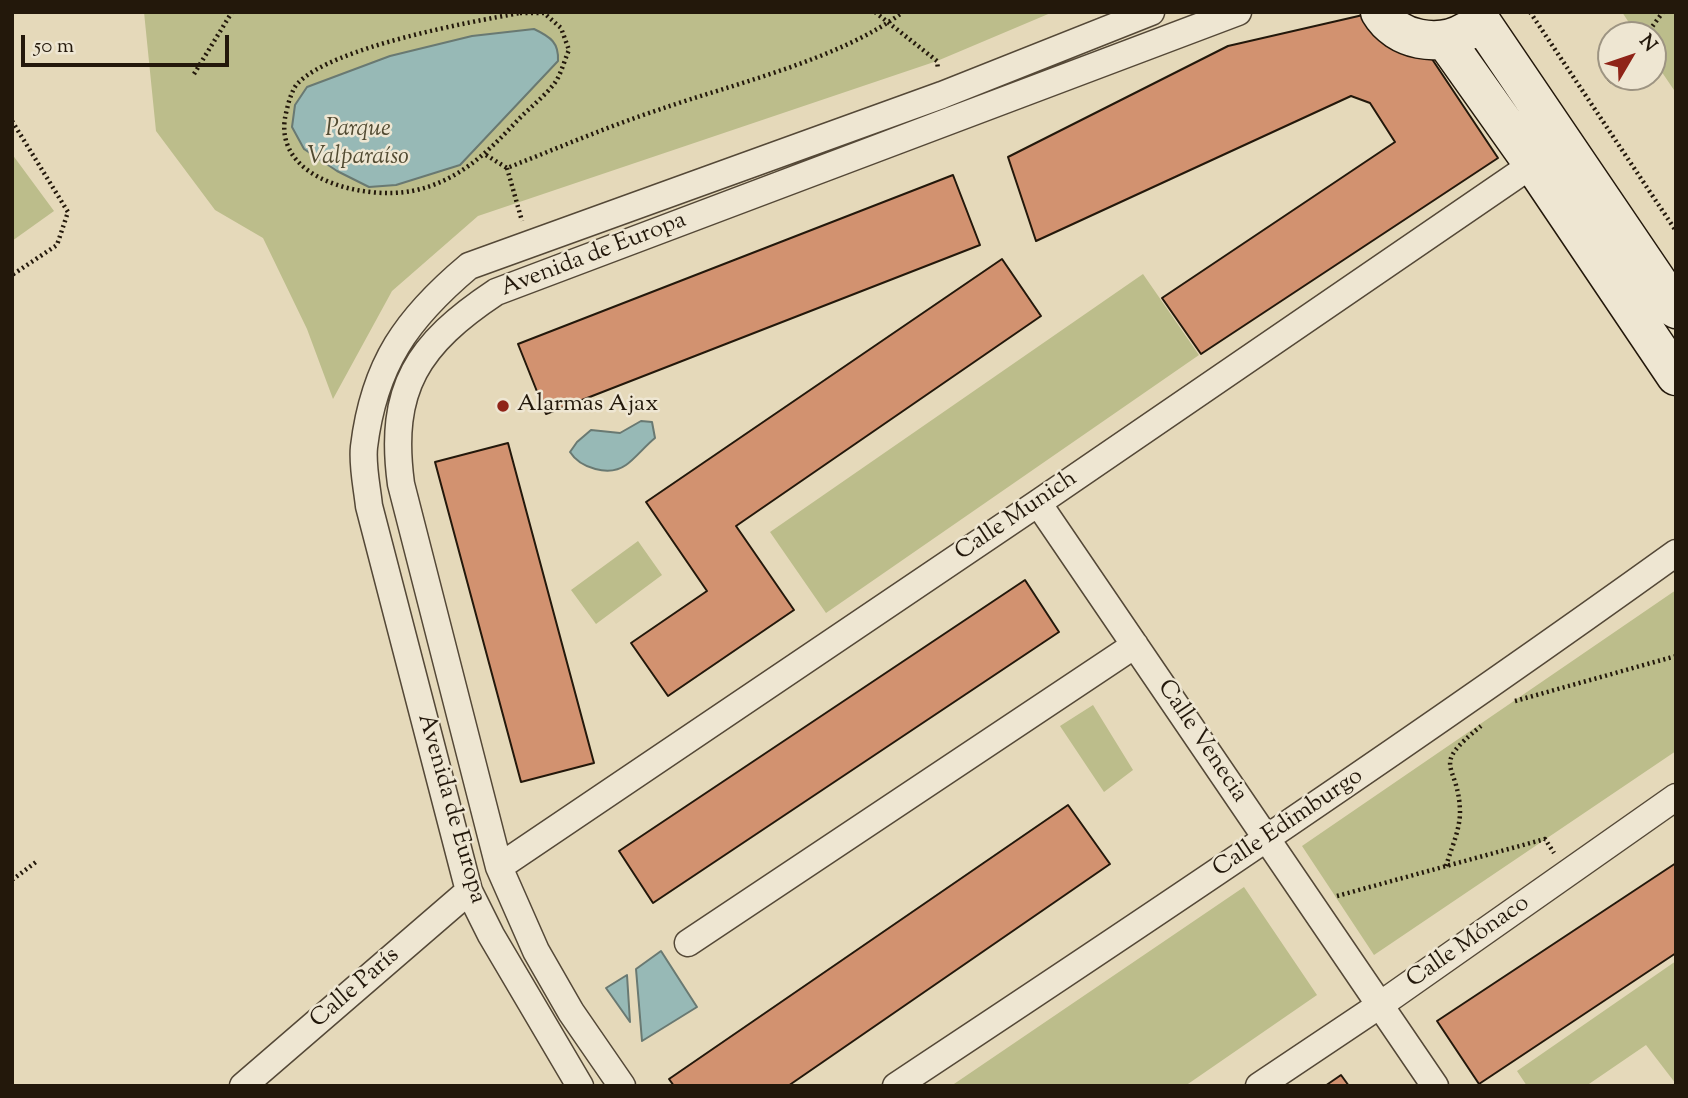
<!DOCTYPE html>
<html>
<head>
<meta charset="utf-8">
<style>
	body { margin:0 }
	#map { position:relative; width:1688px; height:1098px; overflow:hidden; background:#e5d9ba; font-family:"Sorts Mill Goudy",serif }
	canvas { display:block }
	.frame { position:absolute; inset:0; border:14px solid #23180b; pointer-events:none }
	.north { position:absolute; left:1597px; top:21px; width:70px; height:70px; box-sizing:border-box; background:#eee6d2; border:2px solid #9d9482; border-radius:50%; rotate:51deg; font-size:19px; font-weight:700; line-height:28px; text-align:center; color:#23180b }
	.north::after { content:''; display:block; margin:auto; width:24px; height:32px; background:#8f2418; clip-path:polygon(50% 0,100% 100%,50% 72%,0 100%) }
	.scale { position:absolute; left:21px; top:35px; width:208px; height:32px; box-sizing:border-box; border:4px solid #23180b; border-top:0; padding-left:9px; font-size:21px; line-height:24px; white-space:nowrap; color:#23180b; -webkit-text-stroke:5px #eee6d2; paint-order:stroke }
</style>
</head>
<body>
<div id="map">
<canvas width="1688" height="1098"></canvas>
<div class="frame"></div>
<div class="north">N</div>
<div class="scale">50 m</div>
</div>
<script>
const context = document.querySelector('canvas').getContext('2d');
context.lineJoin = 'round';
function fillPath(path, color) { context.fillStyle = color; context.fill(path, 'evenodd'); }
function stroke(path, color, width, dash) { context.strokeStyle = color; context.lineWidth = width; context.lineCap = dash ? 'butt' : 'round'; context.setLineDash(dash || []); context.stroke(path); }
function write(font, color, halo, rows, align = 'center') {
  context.font = font + ' "Sorts Mill Goudy",serif'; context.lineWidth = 5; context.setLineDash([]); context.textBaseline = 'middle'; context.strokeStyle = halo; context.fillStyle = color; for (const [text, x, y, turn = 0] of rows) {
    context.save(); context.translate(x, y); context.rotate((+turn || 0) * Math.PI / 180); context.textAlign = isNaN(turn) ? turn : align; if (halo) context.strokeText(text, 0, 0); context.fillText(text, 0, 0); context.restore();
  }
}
fillPath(new Path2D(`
	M144,12h909l-116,49 -459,155 -86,75 -59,108 -26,-70 -44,-91 -48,-28 -59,-79z
	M1622,12h54v81l-23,-34v-24h-16z
	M12,154l42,57 -42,30z
	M1143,274l56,81 -373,258 -56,-81z
	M638,541l24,34 -66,49 -25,-34z
	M1676,590v161l-302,204 -72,-109z
	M1093,705l40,65 -29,22 -44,-66z
	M1244,887l73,108 -132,91h-234z
	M1676,961v123l-30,-39 -60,41h-59l-10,-15z`), '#bcbd8b');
const water = new Path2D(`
	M534,29c17,8 25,14 24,32l-98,104 -64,20 -27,2 -32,-16 -33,-22 -12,-22 3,-22 12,-18 83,-31 82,-20z
	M641,421l11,1 3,16c-10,8 -20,21 -29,27 -17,12 -46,3 -56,-13l7,-10 14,-12 29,3z
	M661,951l36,56 -55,34 -6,-72z
	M627,975l3,47 -24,-34z`);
fillPath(water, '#97b9b6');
stroke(water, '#697972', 2);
const building = new Path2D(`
	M1363,15l69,44 66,99 -297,196 -39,-56 233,-156 -25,-39 -19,-7 -315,145 -28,-84 220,-111z
	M953,175l27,70 -434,169 -28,-70z
	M1002,259l39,57 -305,210 58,84 -126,86 -37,-53 76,-52 -61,-89z
	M508,443l86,320 -73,19 -86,-320z
	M1025,580l34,52 -406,271 -34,-52z
	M1068,805l42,59 -322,222h-114l-5,-7z
	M1676,863v90l-197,131 -42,-63z
	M1341,1075l8,11h-24z`);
fillPath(building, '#d29270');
stroke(building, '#23180b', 2);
const street = new Path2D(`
	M1038,503l397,583
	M499,867l539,-364 495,-339
	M688,943l447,-298
	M243,1086l226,-195
	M580,1086l-89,-151 -22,-44 -100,-385c-2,-19 -7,-41 -5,-59 10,-83 43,-129 105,-181l473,-171 209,-83
	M622,1086l-51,-74 -35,-61 -37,-84 -98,-383c-13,-96 17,-140 95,-192l742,-280
	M896,1086c263,-174 524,-349 780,-533
	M1259,1086l121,-81 296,-208`);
const secondary = new Path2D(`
	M1380,12c17,29 59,36 87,19
	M1480,20l196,289
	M1445,40l88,124 143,212`);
stroke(street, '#544837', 29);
stroke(secondary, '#23180b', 41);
stroke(new Path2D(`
	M875,12l62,49 1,8
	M1530,12l146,219
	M520,13h24l17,15 8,22c-5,11 -8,25 -15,34 -11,14 -26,25 -38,38 -30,32 -59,60 -104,69 -47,9 -137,-11 -127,-73 2,-10 6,-28 13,-35 35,-36 171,-61 222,-70z
	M1646,35l17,-23
	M194,74l38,-62
	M1609,82l4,-5
	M12,121l56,91 -11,33 -45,30
	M486,155l21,13c51,-20 102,-42 154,-59 75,-26 180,-50 242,-97
	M507,168l15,53
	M1515,701l161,-45
	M1446,866c5,-17 14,-36 14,-54 -1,-51 -32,-43 21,-86
	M12,880l24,-18
	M1337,896l208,-57 9,14`), '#23180b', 4.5, [2, 3.5]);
stroke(street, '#eee6d2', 26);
stroke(secondary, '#eee6d2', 38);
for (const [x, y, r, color] of [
	[503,406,7,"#8f2418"]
]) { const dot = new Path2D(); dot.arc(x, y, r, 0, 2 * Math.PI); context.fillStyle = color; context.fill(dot); stroke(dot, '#eee6d2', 2.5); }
write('italic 24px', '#514a31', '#eee6d2', [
	["Parque",358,131],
	["Valparaíso",358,159]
]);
write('24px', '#23180b', '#eee6d2', [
	["Avenida de Europa",594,256,-21],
	["Calle Munich",1017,517,-34],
	["Calle Venecia",1201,742,56],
	["Avenida de Europa",450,809,74],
	["Calle Edimburgo",1289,824,-34],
	["Calle Mónaco",1469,943,-35],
	["Calle París",356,989,-41]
]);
write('24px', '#23180b', '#eee6d2', [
	["Alarmas Ajax",517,406]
], 'left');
</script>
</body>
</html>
